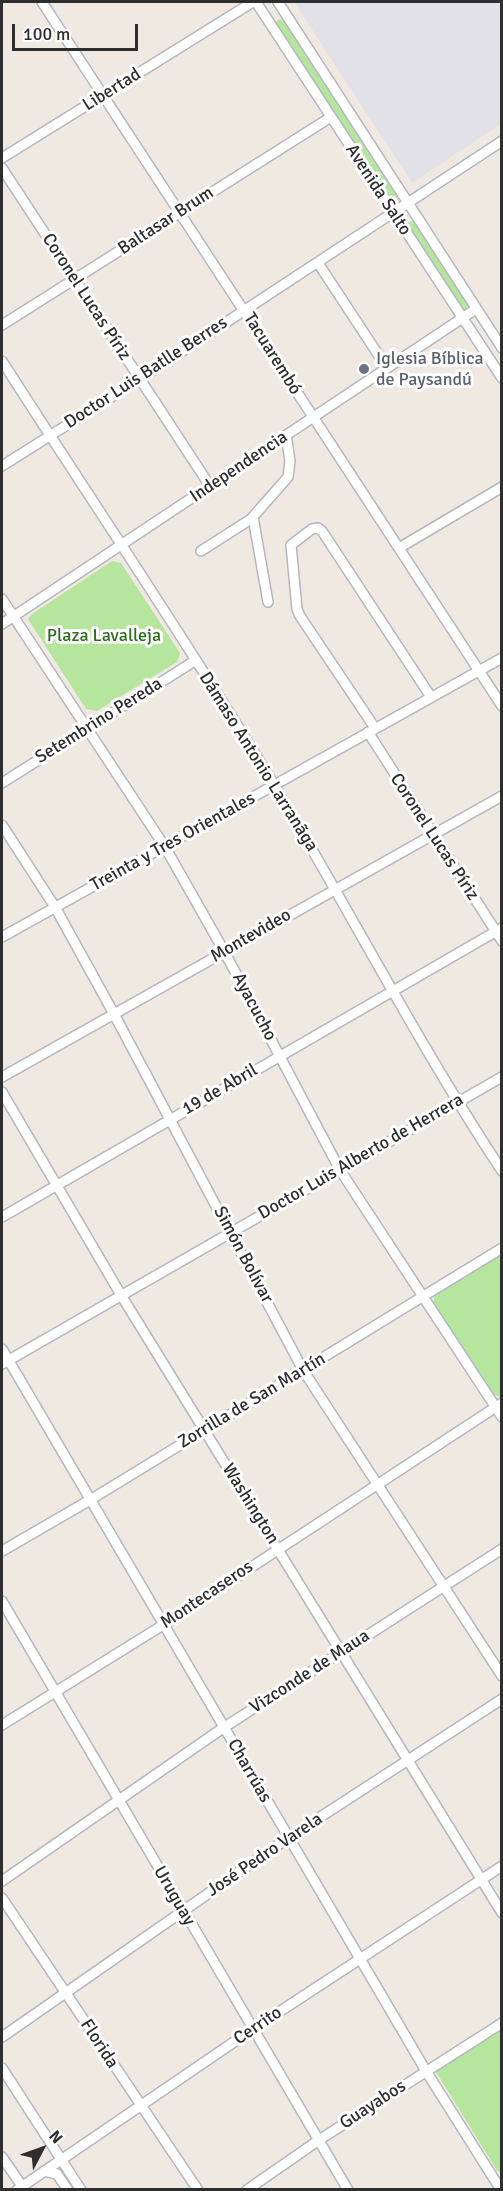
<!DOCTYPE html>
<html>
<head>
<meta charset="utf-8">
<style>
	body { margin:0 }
	#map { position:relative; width:503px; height:2191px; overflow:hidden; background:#efe9e1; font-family:Signika,sans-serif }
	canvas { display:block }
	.frame { position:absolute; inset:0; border:3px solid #2e2e2e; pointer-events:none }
	.north { position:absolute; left:12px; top:2119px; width:60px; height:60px; -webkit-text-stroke:4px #fff; paint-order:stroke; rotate:49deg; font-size:16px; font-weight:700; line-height:24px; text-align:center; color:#2e2e2e }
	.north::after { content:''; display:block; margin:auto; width:21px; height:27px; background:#2e2e2e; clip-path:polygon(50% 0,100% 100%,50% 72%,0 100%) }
	.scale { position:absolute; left:12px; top:24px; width:126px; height:27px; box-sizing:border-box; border:3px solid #2e2e2e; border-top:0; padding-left:8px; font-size:18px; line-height:21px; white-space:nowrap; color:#2e2e2e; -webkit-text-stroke:4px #fff; paint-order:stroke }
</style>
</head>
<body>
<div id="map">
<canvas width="503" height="2191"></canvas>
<div class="frame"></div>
<div class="north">N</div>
<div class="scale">100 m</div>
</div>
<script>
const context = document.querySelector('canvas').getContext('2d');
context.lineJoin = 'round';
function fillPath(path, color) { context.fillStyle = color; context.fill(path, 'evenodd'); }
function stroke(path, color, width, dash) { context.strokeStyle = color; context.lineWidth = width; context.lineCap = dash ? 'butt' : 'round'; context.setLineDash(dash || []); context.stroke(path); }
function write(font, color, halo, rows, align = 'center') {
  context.font = font + ' Signika,sans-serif'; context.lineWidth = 6; context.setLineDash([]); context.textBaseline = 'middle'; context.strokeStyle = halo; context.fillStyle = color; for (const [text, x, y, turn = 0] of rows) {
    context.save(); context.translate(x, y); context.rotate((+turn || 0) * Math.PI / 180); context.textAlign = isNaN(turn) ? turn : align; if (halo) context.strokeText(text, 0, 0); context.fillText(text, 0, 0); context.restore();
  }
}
fillPath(new Path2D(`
	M294,2h207v122l-89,59z`), '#e3e1e8');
fillPath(new Path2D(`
	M283,19l115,179v4l-7,1 -116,-179 3,-4z
	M411,221l3,1 54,83 -2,6 -5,-1 -54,-83 1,-4z
	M112,561l9,2 59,90 -3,9 -80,49 -11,-2 -58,-90 4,-5z
	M501,1254l1,142 -2,1 -5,-2 -62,-92 2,-8z
	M501,2029l1,141 -4,2 -62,-100z`), '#b6e59e');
const minor = new Path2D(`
	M42,2l460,704
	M256,2l246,376
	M278,2l224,346
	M2,158l251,-156
	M2,168l208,318
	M318,263l69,105
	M2,325l329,-208
	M2,361c91,142 186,282 274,427 76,127 144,259 226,383
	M2,466l138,-87 362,-238
	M253,517l15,85
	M399,548l103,-61
	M201,551l50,-32 37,-42 2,-16 -4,-26
	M2,599l163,248 59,104 116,219 162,247
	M2,624l474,-315
	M375,728l-75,-112 -3,-7 -6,-64 21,-16 6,-1 4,3 109,166
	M368,732l134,209
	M2,783l194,-123
	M2,825l53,82 59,107 189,356 199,306
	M2,937l500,-279
	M2,1077l500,-281
	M2,1092l119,203 381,618
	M2,1217l500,-289
	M2,1349l424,722 75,119
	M2,1364l500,-287
	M2,1551l88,-51 412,-252
	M2,1601l346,589
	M2,1725l161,-100 339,-222
	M2,1881l221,-153 279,-179
	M2,1898l196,292
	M2,2037l286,-199 214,-139
	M2,2068l79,122
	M2,2157l20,29
	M44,2171l13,3 11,16
	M17,2190l236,-161 249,-163
	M247,2190l72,-50 183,-117`);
stroke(minor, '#b4b7c1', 12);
stroke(minor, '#fff', 9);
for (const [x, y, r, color] of [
	[364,369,6,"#6b7280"]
]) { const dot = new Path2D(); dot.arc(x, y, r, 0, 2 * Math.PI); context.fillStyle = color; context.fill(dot); stroke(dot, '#fff', 2); }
write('18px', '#2e2e2e', '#fff', [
	["Libertad",112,90,-32],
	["Avenida Salto",378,190,57],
	["Baltasar Brum",166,221,-33],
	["Coronel Lucas Píriz",86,297,57],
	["Tacuarembó",272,354,58],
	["Doctor Luis Batlle Berres",146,373,-33],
	["Independencia",239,467,-34],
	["Setembrino Pereda",99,721,-32],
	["Dámaso Antonio Larranãga",258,762,58],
	["Coronel Lucas Píriz",434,837,57],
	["Treinta y Tres Orientales",173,842,-29],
	["Montevideo",251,936,-30],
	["Ayacucho",254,1007,62],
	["19 de Abril",220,1090,-30],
	["Doctor Luis Alberto de Herrera",361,1157,-30],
	["Simón Bolívar",243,1255,62],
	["Zorrilla de San Martín",252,1401,-31],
	["Washington",250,1504,58],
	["Montecaseros",207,1595,-34],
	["Vizconde de Maua",310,1672,-33],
	["Charrúas",249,1771,60],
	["José Pedro Varela",265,1855,-34],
	["Uruguay",174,1896,60],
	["Cerrito",258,2026,-34],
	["Florida",99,2044,57],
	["Guayabos",373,2105,-33]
]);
write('18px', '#5b616d', '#fff', [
	["Iglesia Bíblica",376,359],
	["de Paysandú",376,380]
], 'left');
write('18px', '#2c6e1b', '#fff', [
	["Plaza Lavalleja",104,636]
]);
</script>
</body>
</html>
